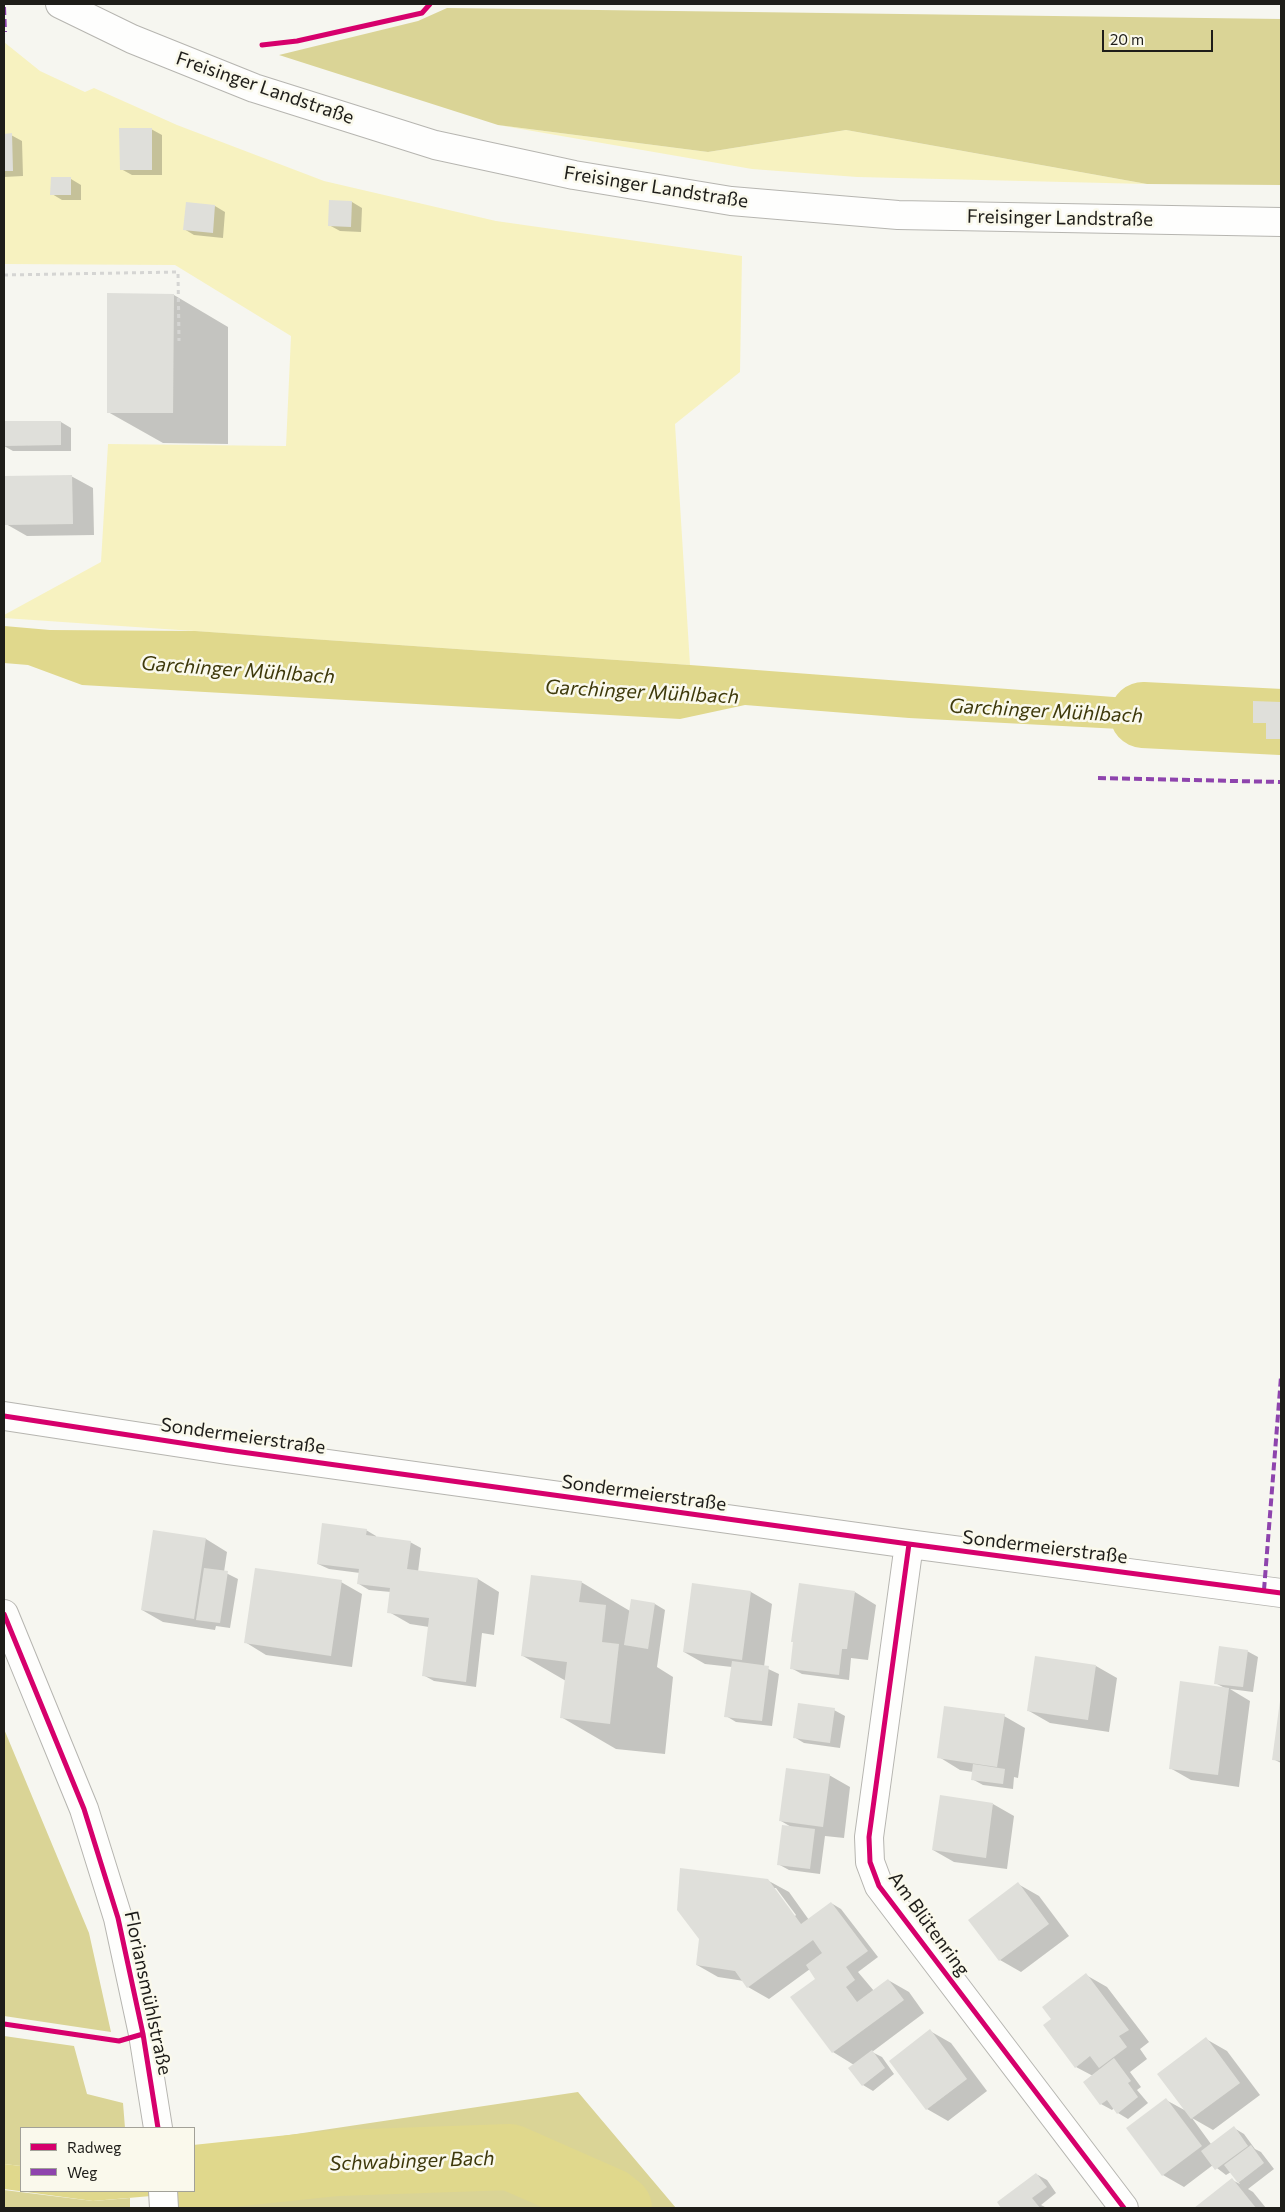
<!DOCTYPE html>
<html>
<head>
<meta charset="utf-8">
<style>
	body { margin:0 }
	#map { position:relative; width:1285px; height:2212px; overflow:hidden; background:#f6f6f0; font-family:Commissioner,sans-serif }
	canvas { display:block }
	.frame { position:absolute; inset:0; border:5px solid #1e1d19; pointer-events:none }
	.legend { position:absolute; left:20px; top:2127px; width:175px; height:65px; box-sizing:border-box; background:#faf9ec; border:1px solid #a2a198; margin:0; padding:6px 9px; list-style:none; font-size:15px; color:#1e1d19 }
	.legend li { display:flex; align-items:center; gap:10px; height:25px }
	.legend b { width:25px; border:1px solid #a2a198 }
	.scale { position:absolute; left:1102px; top:30px; width:111px; height:22px; box-sizing:border-box; border:2px solid #1e1d19; border-top:0; padding-left:6px; font-size:15px; line-height:18px; white-space:nowrap; color:#1e1d19; -webkit-text-stroke:4px #faf9ec; paint-order:stroke }
</style>
</head>
<body>
<div id="map">
<canvas width="1285" height="2212"></canvas>
<div class="frame"></div>
<ul class="legend">
<li><b style="height:6px;background:#d6006c"></b>Radweg</li>
<li><b style="height:6px;background:#8e44ad"></b>Weg</li>
</ul>
<div class="scale">20 m</div>
</div>
<script>
const context = document.querySelector('canvas').getContext('2d');
context.lineJoin = 'round';
function fillPath(path, color) { context.fillStyle = color; context.fill(path, 'evenodd'); }
function stroke(path, color, width, dash) { context.strokeStyle = color; context.lineWidth = width; context.lineCap = dash ? 'butt' : 'round'; context.setLineDash(dash || []); context.stroke(path); }
function write(font, color, halo, rows, align = 'center') {
  context.font = font + ' Commissioner,sans-serif'; context.lineWidth = 5; context.setLineDash([]); context.textBaseline = 'middle'; context.strokeStyle = halo; context.fillStyle = color; for (const [text, x, y, turn = 0] of rows) {
    context.save(); context.translate(x, y); context.rotate((+turn || 0) * Math.PI / 180); context.textAlign = isNaN(turn) ? turn : align; if (halo) context.strokeText(text, 0, 0); context.fillText(text, 0, 0); context.restore();
  }
}
fillPath(new Path2D(`
	M4,42l36,29 45,21 9,-4 83,37 147,56 172,40 246,35 -2,116 -65,52 15,241 -686,-47v-3l97,-53 7,-118 178,2 5,-110 -116,-71 -171,-1z
	M498,125l210,27 138,-22 301,54 -290,-7 -105,-8z`), '#f7f2c0');
fillPath(new Path2D(`
	M447,8l834,11v166l-134,-1 -301,-54 -138,22 -210,-27 -219,-70 139,-34z
	M4,1729l85,204 22,99 -107,-16z
	M4,2036l70,10 13,48 36,9 2,25h-104v38l-17,-2z
	M578,2092l98,116h-473l6,-61z
	M4,2190l89,11 37,-3v10h-126z`), '#dad496');
fillPath(new Path2D(`
	M4,626l46,4 145,1 495,34 437,33 109,-3 -1,40 -326,-17 -164,-13 -65,14 -598,-34 -54,-20 -24,-2z
	M270,2158l5,21 -77,13 -105,9 -89,-12v-25l17,2v25h173v-21z`), '#e0d88c');
fillPath(new Path2D(`
	M151,129l11,6v40h-30l-11,-6z
	M4,135h7l11,6 1,35 -19,1z
	M71,179l10,6v15h-19l-10,-6z
	M331,201l21,1 10,6 -1,24 -21,-1 -11,-6z
	M215,206l10,6 -2,26 -29,-3 -10,-6z
	M174,295l54,32v117l-65,-1 -55,-31z
	M61,422l10,6v23h-58l-9,-5v-23z
	M71,476l22,12 1,47 -67,1 -21,-12z
	M1255,703h26v43l-14,-8v-8l-13,-8z
	M366,1530l10,6v2l34,4 11,6 -3,24 60,7 21,13 -5,43 -12,-2 -6,54 -42,-6 -11,-6 6,-48 -19,-3 -21,-12 2,-20 -22,-2 -10,-6 1,-11 -31,-4 -11,-5z
	M154,1531l52,8 21,13 -3,20 14,7 -8,49 -14,-2 -1,4 -52,-8 -21,-12z
	M341,1582l21,12 -10,73 -86,-12 -21,-13z
	M581,1582l49,29 2,-10 23,3 10,6 -8,57 16,10 -8,77 -49,-5 -55,-32 5,-36 -43,-25z
	M693,1584l58,8 21,12 -8,63 15,7 -7,52 -36,-4 -10,-6 6,-49 -27,-3 -21,-12z
	M855,1592l21,13 -8,55 -17,-2 -2,22 -47,-6 -11,-6z
	M1247,1651l11,6 -5,35 -23,-3 20,12 -11,86 -48,-7 -21,-12 55,-80 -10,-5z
	M1096,1666l21,12 -8,54 -59,-9 -21,-12z
	M1281,1701v62l-8,-4z
	M834,1710l11,6 -5,32 -36,-5 -10,-6z
	M1004,1716l21,12 -7,50 -4,-1 -1,12 -30,-4 -11,-6 1,-7 -13,-2 -21,-13z
	M829,1775l21,12 -6,51 -19,-2 -5,38 -31,-4 -11,-6 15,-36 -12,-7z
	M993,1804l21,12 -7,53 -53,-7 -21,-12z
	M767,1880l22,12 20,28 22,-17 10,6 37,48 -20,15 16,19 14,-11 21,12 15,21 -52,39 10,5 12,17 -21,17 -10,-6 -9,-20 -21,-13 -41,-55 25,-18 -7,-10 -41,30 -21,-12 -4,-6 -26,-4 -21,-12zM773,1888h3l20,27 -2,2z
	M1018,1884l21,12 30,40 -48,36 -21,-12z
	M1086,1975l21,12 42,55 -9,7 7,10 -17,13 11,15 -4,3 11,13 -20,16 -10,-6 -4,-5 -2,2 -11,-6 -8,-28 -17,-9 -23,-48z
	M930,2031l21,12 36,48 -39,30 -21,-12z
	M1206,2039l21,12 33,44 -47,35 -21,-12 19,26 23,-16 10,6 11,15 6,3 13,17 -26,20 5,3 13,16h-70l36,-28 8,4 -9,-12 -5,3 -13,-10 -29,22 -21,-12 3,-75 22,12z
	M1036,2174l11,6 9,13 -15,12 6,3h-44l-4,-6z`), '#0003');
stroke(new Path2D(`
	M1143,715l138,7
	M194,2178l143,-15 173,-6 100,44 9,7`), '#e0d88c', 66);
fillPath(new Path2D(`
	M119,128h33v42h-32z
	M12,133l1,38h-9v-37z
	M51,177h20v18h-21z
	M329,200l23,1 -1,26 -23,-1z
	M186,202l29,3 -2,28 -30,-3z
	M107,293l67,1 -1,119h-66z
	M4,421h57v24l-57,1z
	M72,475l1,49 -68,1 -1,-49z
	M1253,701l28,1v37h-15v-16h-13z
	M322,1523l45,6 -1,6 45,6 -4,28 71,9 -12,104 -44,-6 7,-58 -42,-5 3,-25 -33,-4 2,-15 -42,-5z
	M153,1530l53,8 -12,81 -53,-9z
	M204,1568l24,3 -8,52 -24,-3z
	M255,1568l87,12 -11,76 -87,-13z
	M531,1575l51,6 -3,21 27,3 -4,37 17,2 -9,80 -50,-6 7,-56 -46,-6z
	M692,1583l59,8 -9,69 -59,-8z
	M799,1583l56,8 -8,58h-5l-3,26 -49,-6 3,-27h-2z
	M631,1599l24,4 -7,46 -24,-4z
	M1219,1646l29,4 -5,37 -29,-3z
	M1035,1656l61,9 -8,55 -61,-9z
	M732,1661l37,5 -7,55 -38,-4z
	M1180,1681l49,7 -11,87 -49,-6z
	M1280,1701h1v60l-9,-1z
	M798,1703l37,5 -5,35 -37,-5z
	M944,1706l61,8 -8,53 -60,-9z
	M973,1764l32,5 -2,15 -32,-4z
	M786,1768l44,6 -7,53 -44,-6z
	M940,1795l53,8 -7,55 -54,-8z
	M782,1825l33,4 -5,40 -33,-4z
	M680,1868l88,11 33,45 30,-22 37,49 -22,16 9,13 -9,7 11,15 31,-23 16,21 -72,53 -42,-56 25,-18 -9,-14 16,-12 -9,-13 -66,48 -12,-17 -39,-6 3,-26 -22,-29z
	M1018,1882l31,42 -50,37 -31,-41z
	M1086,1973l43,57 -10,6 8,11 -28,21 -9,-12 -15,12 -32,-43 8,-6 -9,-12z
	M930,2029l37,50 -41,31 -37,-49z
	M1206,2037l34,46 -49,36 -34,-45z
	M872,2050l13,18 -23,18 -14,-18z
	M1114,2058l17,23 -3,2 10,14 -21,17 -10,-14 -7,5 -17,-23z
	M1166,2098l36,48 -40,30 -36,-48z
	M1234,2126l14,20 -33,24 -14,-19z
	M1251,2145l13,18 -26,20 -14,-18z
	M1036,2173l11,14 -15,11 8,10h-39l-4,-6z
	M1232,2178l24,30h-62z`), '#dfdfda');
const minor = new Path2D(`
	M4,1416l223,34 682,94 372,49
	M909,1544l-40,293 1,25 9,24 245,322
	M4,1614l80,195 34,109 25,116 15,94
	M163,2191l1,17`);
const secondary = new Path2D(`
	M60,4l72,35 122,49 181,57 139,30 157,26 167,14 383,7`);
stroke(minor, '#b6b5b0', 30);
stroke(secondary, '#b6b5b0', 30);
stroke(new Path2D(`
	M4,275l174,-3 1,69`), '#d5d5d3', 3, [4, 4]);
stroke(minor, '#fefefd', 28);
stroke(secondary, '#fefefd', 28);
stroke(new Path2D(`
	M4,7l1,25
	M1098,778l183,4
	M1264,1590l17,-213`), '#8e44ad', 4, [8, 4]);
stroke(new Path2D(`
	M262,45l35,-4 125,-28 8,-9
	M4,1416l223,34 682,94 372,49
	M909,1544l-40,293 1,25 9,24 245,322
	M4,1614l80,195 34,109 25,116 15,94
	M4,2024l115,17 24,-7`), '#d6006c', 5);
write('19px', '#1e1d19', '#faf9ec', [
	["Freisinger Landstraße",265,88,19],
	["Freisinger Landstraße",656,187,9],
	["Freisinger Landstraße",1060,218,1],
	["Sondermeierstraße",243,1436,8],
	["Sondermeierstraße",644,1493,8],
	["Sondermeierstraße",1045,1547,7],
	["Am Blütenring",929,1924,54],
	["Floriansmühlstraße",148,1993,78]
]);
write('italic 20px', '#3e390b', '#faf9ec', [
	["Garchinger Mühlbach",238,670,4],
	["Garchinger Mühlbach",642,692,3],
	["Garchinger Mühlbach",1046,711,3],
	["Schwabinger Bach",412,2161,-2]
]);
</script>
</body>
</html>
